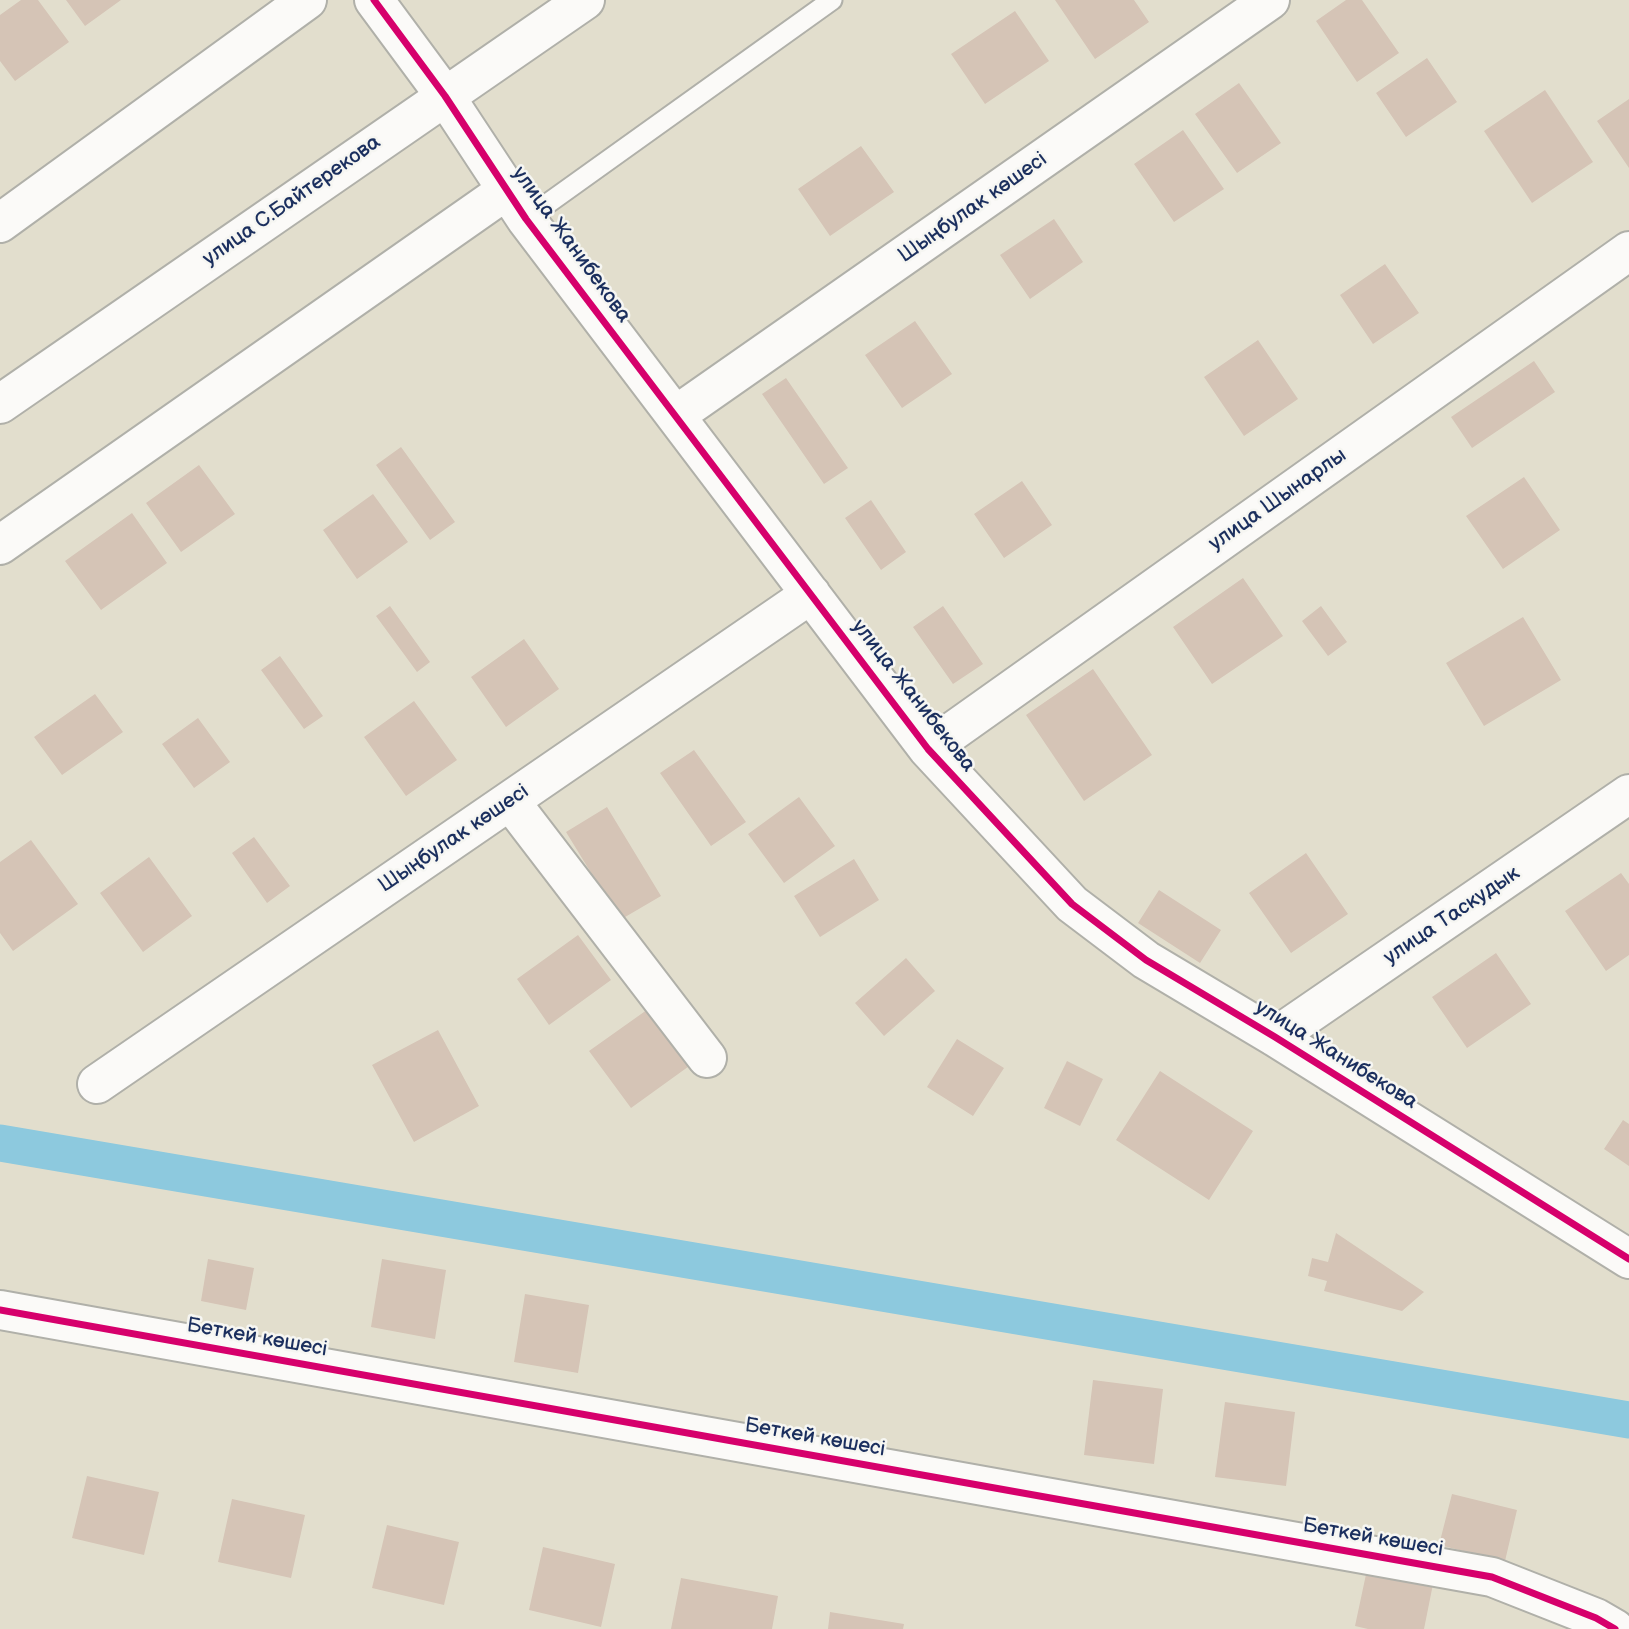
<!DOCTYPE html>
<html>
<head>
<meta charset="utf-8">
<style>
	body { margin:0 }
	canvas { display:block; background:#e2decd }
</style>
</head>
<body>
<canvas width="1629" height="1629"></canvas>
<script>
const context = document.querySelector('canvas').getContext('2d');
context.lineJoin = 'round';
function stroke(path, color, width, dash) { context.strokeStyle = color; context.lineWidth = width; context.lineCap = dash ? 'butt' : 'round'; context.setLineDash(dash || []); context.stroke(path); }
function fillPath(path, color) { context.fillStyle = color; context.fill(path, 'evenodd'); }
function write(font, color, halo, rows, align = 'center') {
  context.font = font + ' "Balsamiq Sans",sans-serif'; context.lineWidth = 5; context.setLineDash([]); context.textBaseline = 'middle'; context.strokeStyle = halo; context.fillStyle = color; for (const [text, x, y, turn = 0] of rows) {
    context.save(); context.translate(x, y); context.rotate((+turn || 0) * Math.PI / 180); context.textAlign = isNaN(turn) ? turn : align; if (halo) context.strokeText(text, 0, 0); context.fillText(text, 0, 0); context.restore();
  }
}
stroke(new Path2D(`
	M0,1143l1629,277`), '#8dc9de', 37);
fillPath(new Path2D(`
	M21,0h17l31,42 -54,39 -15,-20v-46z
	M66,0h55l-36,26z
	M1055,0h79l15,22 -54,37z
	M1346,0h16l37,53 -42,29 -41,-61z
	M1015,11l34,50 -64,43 -34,-50z
	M1427,58l30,44 -51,35 -30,-44z
	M1239,83l42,60 -44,30 -42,-59z
	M1545,90l48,72 -61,41 -48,-72z
	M1629,99v69l-32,-47z
	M1183,130l41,59 -50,33 -40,-58z
	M861,146l33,46 -64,44 -32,-47z
	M1054,219l29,43 -53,37 -30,-44z
	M1385,264l34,49 -46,31 -33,-49z
	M915,321l37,53 -50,34 -37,-53z
	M1258,340l40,59 -54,37 -40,-59z
	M1534,361l21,31 -83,56 -21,-31z
	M786,378l62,90 -24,16 -62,-90z
	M401,447l54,75 -25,18 -54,-75z
	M199,465l36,49 -54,38 -35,-49z
	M1524,477l36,53 -57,39 -37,-53z
	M1022,481l30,44 -48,33 -30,-44z
	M373,494l35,48 -51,37 -34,-49z
	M871,500l35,52 -25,18 -36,-52z
	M132,513l35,50 -66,47 -36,-49z
	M1243,578l40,58 -71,48 -39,-57z
	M390,606l40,56 -13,10 -41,-56z
	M943,606l40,58 -30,20 -40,-57z
	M1321,606l26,36 -19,14 -26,-35z
	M1523,617l38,63 -77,46 -38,-63z
	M524,639l35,50 -53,38 -35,-50z
	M280,656l43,60 -19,13 -43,-59z
	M1093,669l59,86 -68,46 -58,-86z
	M95,694l28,38 -61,43 -28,-38z
	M414,701l43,59 -51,36 -42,-59z
	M198,718l32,44 -36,26 -32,-44z
	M694,750l52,72 -35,24 -51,-73z
	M799,797l36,49 -51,37 -36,-49z
	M607,807l54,89 -41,24 -54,-88z
	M254,837l36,49 -23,17 -35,-50z
	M31,840l47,64 -65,47 -13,-18v-71z
	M1306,853l42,61 -57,39 -42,-60z
	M149,857l43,59 -49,36 -43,-59z
	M854,859l25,41 -59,37 -26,-41z
	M1621,873l8,11v71l-23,16 -41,-60z
	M1159,890l62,40 -21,33 -62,-40z
	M578,935l33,45 -62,45 -32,-46z
	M1496,953l35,51 -64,44 -35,-51z
	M906,958l29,33 -51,45 -29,-33z
	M651,1007l41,57 -61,44 -42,-57z
	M438,1030l41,76 -65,36 -42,-77z
	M957,1039l47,29 -31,48 -46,-29z
	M1067,1061l36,18 -23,47 -36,-18z
	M1160,1071l93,60 -44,69 -93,-60z
	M1623,1120l6,4v42l-25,-17z
	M1336,1233l88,59 -22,19 -78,-20 3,-10 -19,-5 4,-18 16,4z
	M208,1259l46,9 -8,42 -45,-9z
	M382,1259l64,11 -11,69 -64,-12z
	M525,1294l64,11 -11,68 -64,-11z
	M1093,1380l70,9 -9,75 -70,-9z
	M1225,1402l70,10 -9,74 -71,-9z
	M87,1476l72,16 -15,63 -72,-17z
	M1452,1494l65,16 -12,51 -66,-16z
	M232,1499l73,16 -14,63 -73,-16z
	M387,1525l72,17 -15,63 -72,-17z
	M543,1547l72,17 -14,63 -72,-17z
	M1368,1565l66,14 -10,50h-56l-13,-3z
	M681,1578l97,18 -6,33h-101z
	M830,1612l74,12 -1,5h-75z`), '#d5c4b6');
const lane = new Path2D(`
	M526,219l306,-219`);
const street = new Path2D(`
	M374,0l71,96 81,123 402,530 144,155 74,56 129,77 354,222
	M0,223l307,-223
	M676,415l594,-415
	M0,545l507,-355
	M928,749l701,-498
	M510,801l197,257
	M1275,1037l354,-243
	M97,1084l714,-490
	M0,1310l1492,267 104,41 19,11`);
const secondary = new Path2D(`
	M0,404l585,-404`);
stroke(lane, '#b0b0a9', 23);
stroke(street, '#b0b0a9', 42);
stroke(secondary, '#b0b0a9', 42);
stroke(lane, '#fbfaf8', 19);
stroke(street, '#fbfaf8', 38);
stroke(secondary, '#fbfaf8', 38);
stroke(new Path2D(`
	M374,0l71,96 81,123 402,530 144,155 74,56 129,77 354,222
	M0,1310l1492,267 104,41 19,11`), '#d6006c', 7);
write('21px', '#1b2f5e', '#f6f6f2', [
	["улица С.Байтерекова",292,201,-35],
	["Шыңбулак көшесі",973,208,-35],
	["улица Жанибекова",571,245,54],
	["улица Шынарлы",1278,500,-35],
	["улица Жанибекова",913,696,52],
	["Шыңбулак көшесі",454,839,-34],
	["улица Таскудык",1452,916,-34],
	["улица Жанибекова",1336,1055,32],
	["Беткей көшесі",257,1338,10],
	["Беткей көшесі",815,1438,10],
	["Беткей көшесі",1373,1538,10]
]);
</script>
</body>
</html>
